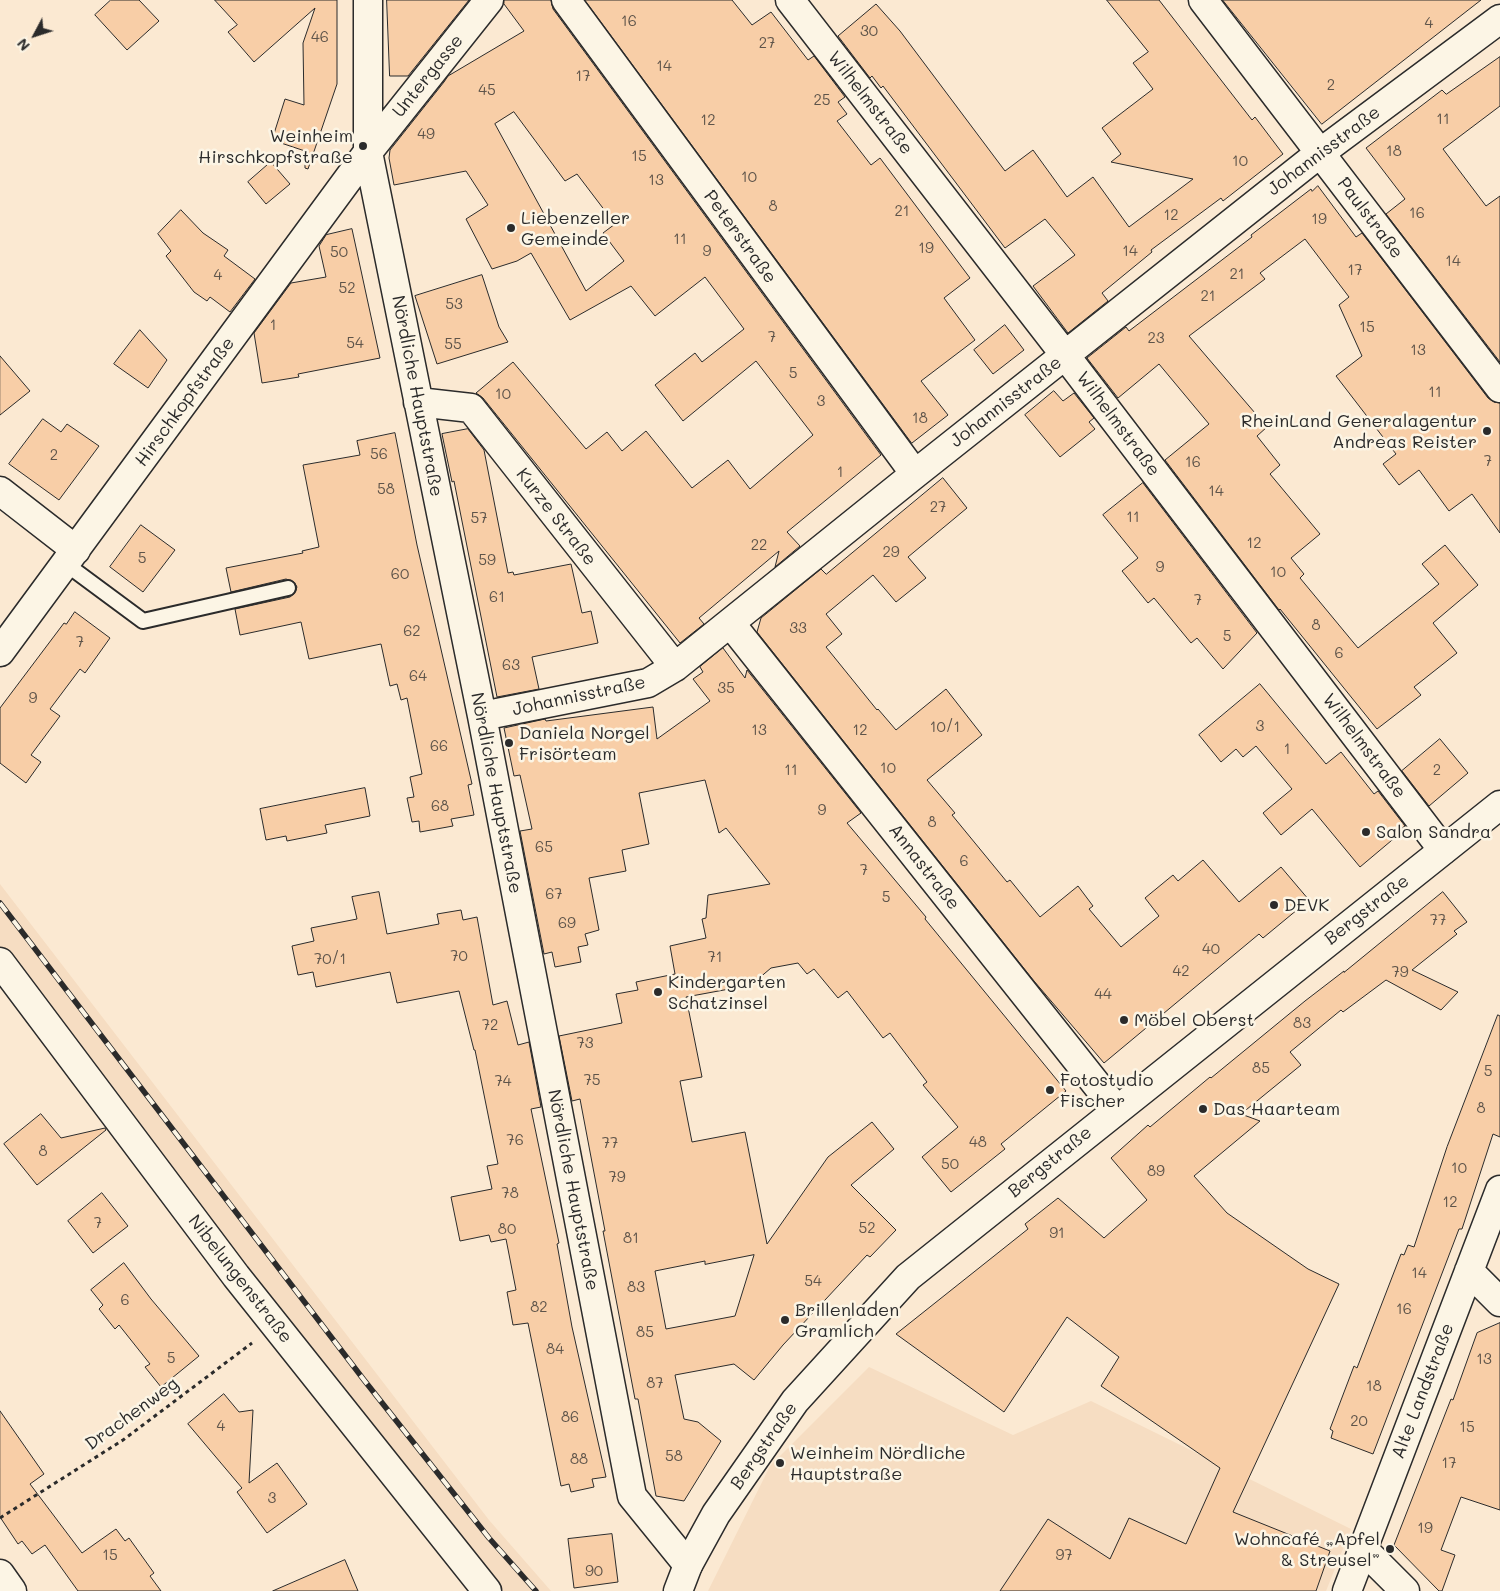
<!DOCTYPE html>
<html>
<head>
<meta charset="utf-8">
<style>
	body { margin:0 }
	#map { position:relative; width:1500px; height:1591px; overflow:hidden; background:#fbe9d2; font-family:Mali,sans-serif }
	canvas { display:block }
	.north { position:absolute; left:10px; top:10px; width:50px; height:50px; -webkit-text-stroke:4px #fcf5e5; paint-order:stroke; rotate:230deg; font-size:14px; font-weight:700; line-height:20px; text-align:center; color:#2b2b2b }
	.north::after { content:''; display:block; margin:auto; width:18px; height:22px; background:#2b2b2b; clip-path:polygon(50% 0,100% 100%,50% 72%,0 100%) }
</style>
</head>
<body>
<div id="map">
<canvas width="1500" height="1591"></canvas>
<div class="north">N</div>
</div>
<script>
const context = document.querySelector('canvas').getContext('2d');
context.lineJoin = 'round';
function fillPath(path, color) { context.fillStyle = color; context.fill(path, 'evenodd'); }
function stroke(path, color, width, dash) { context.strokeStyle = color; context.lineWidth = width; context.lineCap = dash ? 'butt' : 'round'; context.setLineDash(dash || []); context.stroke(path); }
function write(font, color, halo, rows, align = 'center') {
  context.font = font + ' Mali,sans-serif'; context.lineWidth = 5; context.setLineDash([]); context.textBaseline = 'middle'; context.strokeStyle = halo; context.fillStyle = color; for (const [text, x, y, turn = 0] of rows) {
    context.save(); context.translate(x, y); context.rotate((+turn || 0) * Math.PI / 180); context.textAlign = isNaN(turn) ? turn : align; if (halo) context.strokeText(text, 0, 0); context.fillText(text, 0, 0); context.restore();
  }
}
fillPath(new Path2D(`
	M0,884l489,636 62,71h-48l-503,-641z
	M869,1367l144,68 78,-34 260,128 -25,62h-618l62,-125z`), '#f6ddc2');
const building = new Path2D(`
	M111,0h28l20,21 -32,29 -32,-35z
	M215,0h122v84l-29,85 -3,-1v-17l-33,-11 13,-41 19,6 -1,-62 12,-35 -61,54 -26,-30 9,-7z
	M387,0h82l-61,76h-18z
	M504,0h47l2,9 328,446 -94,77 13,14 -25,21 4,-16 -80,67 5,6 -24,19 -197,-245 -7,-5 37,-31 73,87 21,-17 15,19 24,-20 46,57 36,-28 22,29 63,-54 -57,-74 -73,60 -28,-36 40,-32 7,9 42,-33 -39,-52 -50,39 -24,-30 -61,34 -39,-67 -14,8 -25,8 -26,-50 22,-14 -22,-34 -72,14 -5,-27 1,-8 54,-68 4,-6 76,-45 -20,-27zM514,112l51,69 12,-7 38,50 -12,9 21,28 -38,30 -91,-167z
	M585,0h147l20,25 19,-13 37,48 6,-4 31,41 -7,5 9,12 -10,7 34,44 9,-7 90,120 -26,20 31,42 -54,41 27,34 -36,28z
	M1107,0h52l93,120 3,-3 28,37 -60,47 -2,-3 -70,52 1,2 -50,41 6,8 -40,32 -35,-47 42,-31 -30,-36 -40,29 -122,-162 -2,2 -9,-12 -2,2 -32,-42 38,-32 24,27 105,140 28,-21 34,47 26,-20 36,50 64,-48 -82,-17 10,-8 -19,-26 51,-39 -20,-26 15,-11z
	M1223,0h258l-159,124z
	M1500,57v49l-57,43 43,57 14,-10v166l-114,-148 19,-15 -39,-51 76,-58 4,4z
	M271,162l19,22 -24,20 -18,-22z
	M1318,186l38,51 6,-4 126,165 6,4 6,1v130l-28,-39 -23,17 -30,-41 -20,15 -16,-21 13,-10 -60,-78 26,-20 -23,-51 10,-8 -44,-58 -45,34 5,6 -76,57 78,91 -10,9 23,29 -10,9 50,60 -29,24 13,16 -4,4 58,70 81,-64 -17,-20 23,-19 33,40 -45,38 24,30 -43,34 7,8 -44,34 -97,-120 -1,1 -114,-150 44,-36 -50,-60 -41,34 -31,-40 39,-31 3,4 123,-94 -1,-2 60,-46 1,2z
	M181,210l22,23 25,17 -4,6 31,23 -25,33 -20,-15 -3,4 -13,-9 -28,-36 5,-5 -13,-17z
	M352,229l28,129 -82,16 1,3 -37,6 -8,-50 37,-50 35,-6 -7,-31 7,-11z
	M482,275l17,52 9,15 -71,22 -22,-68z
	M1005,325l19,25 -31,24 -19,-24z
	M140,330l27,30 -19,28 -34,-24z
	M0,356l30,35 -30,24z
	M1054,391l9,10 11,-8 20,25 -5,4 6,7 -35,28 -35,-42z
	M43,419l18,13 6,-8 32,22 -40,54 -50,-36z
	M468,429l16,21 24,123 5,-1 1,3 57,-11 11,49 9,-2 7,32 -66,14 7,32 -42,8 -43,-216 -2,1 -10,-48z
	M395,433l22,112 55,239 -4,1 6,30 -23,4 2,7 -33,6 -1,-11 -7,1 -5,-24 7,-1 -4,-20 12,-3 -15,-76 -6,2 -4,-16 -7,2 -9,-42 -72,15 -8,-37 -61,13 -5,-26 55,-12 4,-3 3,-7 -3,-5 -8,-3 -55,13 -5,-24 77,-15 -1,-2 17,-4 -16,-82 57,-10 -3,-14z
	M943,478l24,30 -59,49 18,21 -30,24 -23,-27 -47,39 16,20 -16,13 51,63 1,-1 18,21 50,-41 36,46 -55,45 28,33 -3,2 55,67 3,-2 30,37 38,-31 15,20 -4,3 32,38 38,-31 -14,-18 28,-23 5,6 25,-21 36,42 42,-35 28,33 -46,38 -4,-4 -155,129 -70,-82 -277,-349 4,-14 60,-49 5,5z
	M1143,483l114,150 -34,36 -26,-31 -6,5 -37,-45 -6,5 -26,-32 16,-13 -35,-43z
	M141,525l34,25 -32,42 -33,-25z
	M75,612l35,26 -25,35 -5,-4 -30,40 10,7 -29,39 10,7 -15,21 -26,-20v-55l64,-85 2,1z
	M723,648l22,30 2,-8 114,143 -14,10 79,94 -1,2 141,172 -65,53 4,5 -54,43 -29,-35 36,-30 -35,-42 4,-3 -37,-49 -7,5 -36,-47 -9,7 -24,-29 -7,5 -9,-11 -27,5 -20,17 -65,12 16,80 -22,4 12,61 53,-10 22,112 61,-87 44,-35 22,27 -43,36 45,45 -26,27 -3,-2 -84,90 -29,35 -20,-16 -59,11 9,44 14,3 23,19 -37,60 -28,-5 -18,-97h-3l-32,-168h2l-25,-132 -8,2 -13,-65 63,-13 -6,-29 22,-4 -2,-8 39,-8 -5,-28 36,-8 -4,-19 4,-1 2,-23 62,-11 -44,-56 -7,5 -14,-53 -66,13 10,51 -27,6 4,21 -37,7 10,52 -14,4 3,11 -10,2 3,15 -26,5 -3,-15 -8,2 -24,-123 12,-2 -12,-54 -6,1 -10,-48 41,-9 1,2 107,-14 4,32 53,-38 -17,-22 10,-7 -3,-5zM754,1255l-19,61 -69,13 -11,-58 50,-10v3z
	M1260,684l66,80 15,-12 33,42 4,-3 27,35 -3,2 2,2 -44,37 -48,-58 -31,26 -18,-22 29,-24 -36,-43 -13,11 -7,-8 -15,13 -22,-27z
	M1440,739l28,34 -39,33 -27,-35z
	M365,788l5,28 -45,9 2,8 -40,8 -1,-5 -20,4 -6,-31z
	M379,892l8,42 52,-10 -2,-10 24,-4 2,10 14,-3 16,88 14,-4 11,44 11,-3 12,65 -10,2 28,134 -2,1 15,83 34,150 -14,2 2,8 -23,5 -2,-8 -8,2 -33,-163 -15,2 -6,-33 9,-2 -10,-51 -15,3 -2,-7 -29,6 -9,-44 41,-8 -5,-23 11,-2 -23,-114h-1l-15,-59 -62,12 -7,-31 -74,15 -3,-15 -15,3 -6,-29 22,-5 -3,-13 46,-9 -5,-22z
	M1443,892l24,30 -13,9 3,3 -45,36 46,22 -17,18 -55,-30 -43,32 -2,-2 -51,42 11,13 -60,49 19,7 -66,55 33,37 81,56 31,15 -106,228 97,39 -14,40h-316l48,-72 62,40 19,-41 57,26 34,-76 -119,-82 18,-29 -52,-40 -63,95 -108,-78 132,-105 -3,-5 33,-26 46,40 43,-38 -36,-42 37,-33 2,2 60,-50 1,1 94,-77 39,-30v1z
	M1498,1015l2,1v121l-7,-3 -31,95h-3l-86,225 -42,-16 2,-7 -3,-2 24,-63 3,2 44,-114 3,1 4,-10 6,2 33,-100z
	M41,1114l20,24 44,-10 1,2 -69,55 -33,-41z
	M102,1193l26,33 -35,27 -25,-32z
	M124,1263l27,36 48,57 -38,31 -16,-20 5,-3 -31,-39 -4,4 -16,-20 4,-4 -12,-15z
	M1500,1323v187l-39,-13 -20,53 14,5 -13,36h-3l-45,-46 57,-146 2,1 24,-67z
	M224,1394l15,18 14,-2 -4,73 28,-20 30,41 -40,29 -30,-41 5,-4 -54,-64z
	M0,1411l44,63 -14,10 52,69 34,-24 9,12 4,-3 25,35 -4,3 11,15h-83l-33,-46 -13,9 -10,-13 -4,3 -18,-27z
	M612,1534l6,48 -44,6 -6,-49z
	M345,1560l13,31h-85z`);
fillPath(building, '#f8cea7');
stroke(building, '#2b2b2b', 1);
const service = new Path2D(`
	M66,564l77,57 145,-33`);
const minor = new Path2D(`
	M368,0v152l114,564 150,780 56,69
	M566,0l349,474
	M790,0l275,355 378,495
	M1203,0l297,388
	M418,402l53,6 204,259
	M0,491l76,59
	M731,624l385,485
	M0,652l368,-500 121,-152
	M482,716l166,-33 27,-16 240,-193 405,-321 180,-134
	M0,962l236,314 251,315
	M1469,1271l31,31
	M1363,1549l42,42
	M0,1574l12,17
	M1347,1591l153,-401`);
const secondary = new Path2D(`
	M678,1591l10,-26 28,-51 79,-113 113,-124 592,-472`);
stroke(service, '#2b2b2b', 18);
stroke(minor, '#2b2b2b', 31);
stroke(secondary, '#2b2b2b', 31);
stroke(new Path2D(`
	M0,1518l123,-78 129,-97`), '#2b2b2b', 3, [4, 4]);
stroke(service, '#fcf5e5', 14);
stroke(minor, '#fcf5e5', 28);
stroke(secondary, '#fcf5e5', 28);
const rail = new Path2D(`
	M0,903l364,477 125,158 47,53`);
stroke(rail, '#2b2b2b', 5.5);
stroke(rail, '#fcf5e5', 4, [11]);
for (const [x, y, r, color] of [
	[363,146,5,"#2b2b2b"],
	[511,228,5,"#2b2b2b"],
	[1487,431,5,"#2b2b2b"],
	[509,743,5,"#2b2b2b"],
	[1366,832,5,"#2b2b2b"],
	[1274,905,5,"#2b2b2b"],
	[658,992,5,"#2b2b2b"],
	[1124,1020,5,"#2b2b2b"],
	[1050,1090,5,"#2b2b2b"],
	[1203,1109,5,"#2b2b2b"],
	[785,1320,5,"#2b2b2b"],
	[780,1463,5,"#2b2b2b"],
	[1390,1549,5,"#2b2b2b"]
]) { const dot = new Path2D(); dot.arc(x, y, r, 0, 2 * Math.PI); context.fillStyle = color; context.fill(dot); stroke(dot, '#fcf5e5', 2); }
write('15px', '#5e544a', null, [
	["16",629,21],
	["4",1429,23],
	["30",869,31],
	["46",320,37],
	["27",767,43],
	["14",664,66],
	["17",583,76],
	["2",1331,85],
	["45",487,90],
	["25",822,100],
	["11",1443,119],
	["12",708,120],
	["49",426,134],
	["18",1394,151],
	["15",639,156],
	["10",1240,161],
	["10",749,177],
	["13",656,180],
	["8",773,206],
	["21",902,211],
	["16",1417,213],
	["12",1171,215],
	["19",1319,219],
	["11",680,239],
	["19",926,248],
	["9",707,251],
	["14",1130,251],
	["50",339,252],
	["14",1453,261],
	["17",1355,270],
	["21",1237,274],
	["4",218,275],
	["52",347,288],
	["21",1208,296],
	["53",454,304],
	["1",273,325],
	["15",1367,327],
	["7",772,337],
	["23",1156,338],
	["54",355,343],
	["55",453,344],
	["13",1418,350],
	["5",793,373],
	["11",1435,392],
	["10",503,394],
	["3",821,401],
	["18",920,418],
	["56",379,454],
	["2",54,455],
	["7",1488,461],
	["16",1193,462],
	["1",840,472],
	["58",386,489],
	["14",1216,491],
	["27",938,507],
	["11",1133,517],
	["57",479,518],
	["12",1254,543],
	["22",759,545],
	["29",891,552],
	["5",142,558],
	["59",487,560],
	["9",1160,567],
	["10",1278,572],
	["60",400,574],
	["61",497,597],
	["7",1198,600],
	["8",1316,625],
	["33",798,628],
	["62",412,631],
	["5",1227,636],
	["7",80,642],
	["6",1339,653],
	["63",511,665],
	["64",418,676],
	["35",726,688],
	["9",33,698],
	["3",1260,726],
	["10/1",945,727],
	["13",759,730],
	["12",860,730],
	["66",439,746],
	["1",1287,749],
	["10",888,768],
	["11",791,770],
	["2",1437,770],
	["68",440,806],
	["9",822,810],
	["8",932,822],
	["65",544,847],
	["6",964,861],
	["7",864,870],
	["67",554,894],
	["5",886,897],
	["77",1438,920],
	["69",567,923],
	["40",1211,949],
	["70",459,956],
	["71",715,957],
	["70/1",330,959],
	["42",1181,971],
	["79",1400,972],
	["44",1103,994],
	["83",1302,1023],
	["72",490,1025],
	["73",585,1043],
	["85",1261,1068],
	["5",1488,1071],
	["75",592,1080],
	["74",503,1081],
	["8",1481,1108],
	["76",515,1140],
	["48",978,1142],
	["77",610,1143],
	["8",43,1151],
	["50",950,1164],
	["10",1459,1168],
	["89",1156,1171],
	["79",617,1177],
	["78",510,1193],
	["12",1450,1202],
	["7",98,1223],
	["52",867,1228],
	["80",507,1229],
	["91",1057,1233],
	["81",631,1238],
	["14",1419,1273],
	["54",813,1281],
	["83",636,1287],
	["6",125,1300],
	["82",539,1307],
	["16",1404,1309],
	["85",645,1332],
	["84",555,1349],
	["5",171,1358],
	["13",1484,1359],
	["87",655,1383],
	["18",1374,1386],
	["86",570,1417],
	["20",1359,1421],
	["4",221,1426],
	["15",1467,1427],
	["58",674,1456],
	["88",579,1459],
	["17",1449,1463],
	["3",272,1498],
	["19",1425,1528],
	["15",110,1555],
	["97",1064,1555],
	["90",594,1571]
]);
write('18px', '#2b2b2b', '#fcf5e5', [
	["Untergasse",428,76,-51],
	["Wilhelmstraße",870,103,52],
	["Johannisstraße",1324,151,-37],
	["Paulstraße",1370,218,53],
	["Peterstraße",740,237,54],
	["Nördliche Hauptstraße",417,396,79],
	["Hirschkopfstraße",185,402,-54],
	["Johannisstraße",1006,402,-38],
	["Wilhelmstraße",1118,424,53],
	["Kurze Straße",556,517,52],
	["Johannisstraße",579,696,-12],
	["Wilhelmstraße",1364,746,53],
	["Nördliche Hauptstraße",496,793,79],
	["Annastraße",924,867,52],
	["Bergstraße",1367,910,-38],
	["Bergstraße",1050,1162,-39],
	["Nördliche Hauptstraße",573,1190,79],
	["Nibelungenstraße",240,1279,52],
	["Alte Landstraße",1423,1391,-69],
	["Drachenweg",132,1414,-36],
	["Bergstraße",764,1446,-55]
]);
write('18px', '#2b2b2b', '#fcf5e5', [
	["Weinheim",353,136,"right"],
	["Hirschkopfstraße",353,157,"right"],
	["Liebenzeller",521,218],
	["Gemeinde",521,239],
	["RheinLand Generalagentur",1477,421,"right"],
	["Andreas Reister",1477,442,"right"],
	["Daniela Norgel",519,733],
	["Frisörteam",519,754],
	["Salon Sandra",1376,832],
	["DEVK",1284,905],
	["Kindergarten",668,982],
	["Schatzinsel",668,1003],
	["Möbel Oberst",1134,1020],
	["Fotostudio",1060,1080],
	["Fischer",1060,1101],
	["Das Haarteam",1213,1109],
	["Brillenladen",795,1310],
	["Gramlich",795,1331],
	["Weinheim Nördliche",790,1453],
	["Hauptstraße",790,1474],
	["Wohncafé „Apfel",1380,1539,"right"],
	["& Streusel”",1380,1560,"right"]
], 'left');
</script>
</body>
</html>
